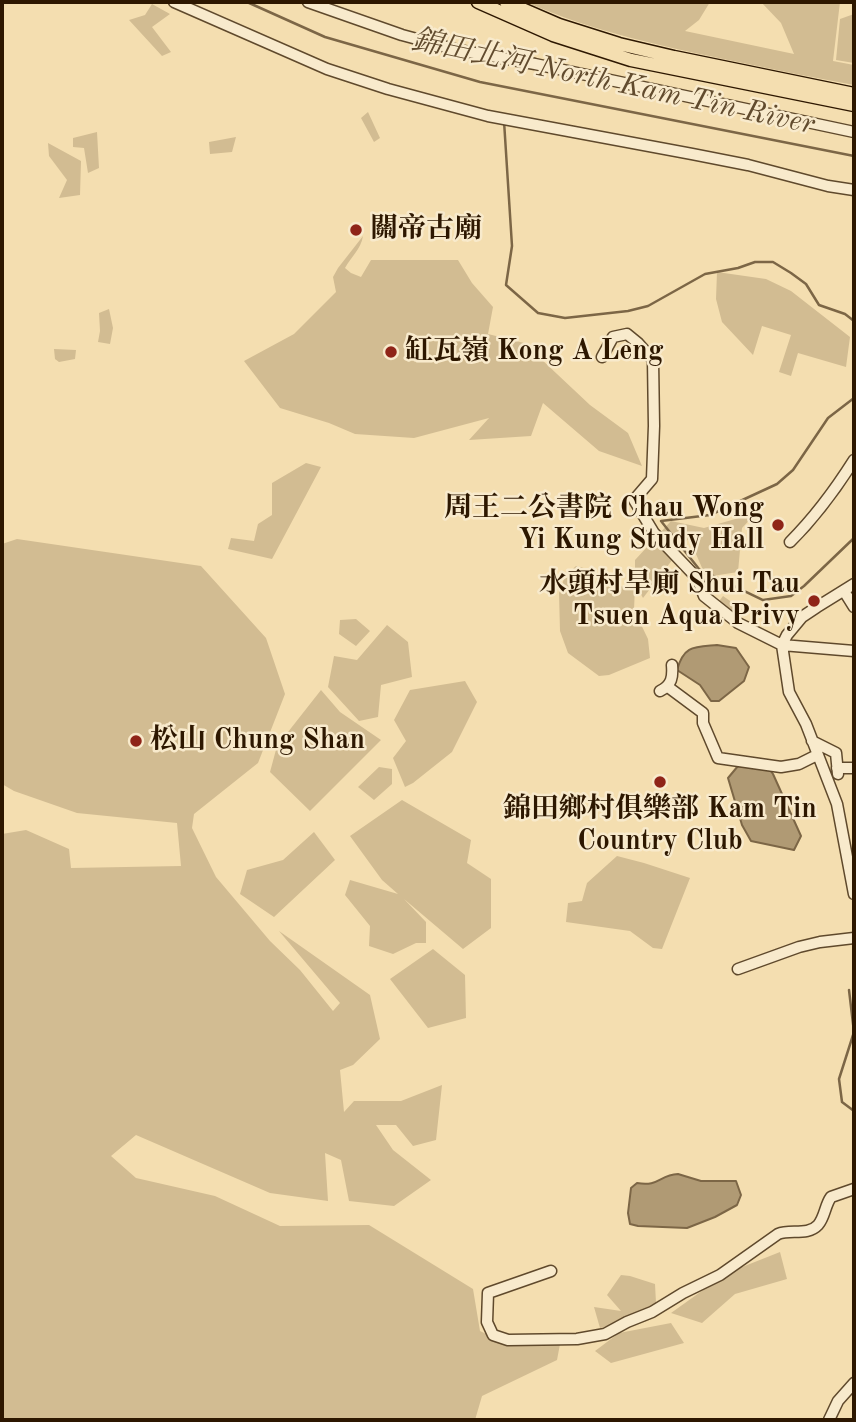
<!DOCTYPE html>
<html>
<head>
<meta charset="utf-8">
<style>
	body { margin:0 }
	#map { position:relative; width:856px; height:1422px; overflow:hidden; background:#f4deb0; font-family:"Old Standard TT",serif }
	canvas { display:block }
	.frame { position:absolute; inset:0; border:4px solid #2d1700; pointer-events:none }
</style>
</head>
<body>
<div id="map">
<canvas width="856" height="1422"></canvas>
<div class="frame"></div>
</div>
<script>
const context = document.querySelector('canvas').getContext('2d');
context.lineJoin = 'round';
function fillPath(path, color) { context.fillStyle = color; context.fill(path, 'evenodd'); }
function stroke(path, color, width, dash) { context.strokeStyle = color; context.lineWidth = width; context.lineCap = dash ? 'butt' : 'round'; context.setLineDash(dash || []); context.stroke(path); }
function write(font, color, halo, rows, align = 'center') {
  context.font = font + ' "Old Standard TT","Noto Serif TC",serif'; context.lineWidth = 5; context.setLineDash([]); context.textBaseline = 'middle'; context.strokeStyle = halo; context.fillStyle = color; for (const [text, x, y, turn = 0] of rows) {
    context.save(); context.translate(x, y); context.rotate((+turn || 0) * Math.PI / 180); context.textAlign = isNaN(turn) ? turn : align; if (halo) context.strokeText(text, 0, 0); context.fillText(text, 0, 0); context.restore();
  }
}
fillPath(new Path2D(`
	M526,2h184l-11,18 -14,11 109,23 -13,-31 -20,-21h79l-7,59 21,4v20c-39,-7 -77,-15 -116,-23 -73,-15 -144,-30 -212,-60z
	M152,4l18,10 -18,13 19,25 -9,4 -33,-36 16,-5z
	M854,14v49l-18,-3 4,-41z
	M368,112l12,26 -6,4 -13,-24z
	M97,132l2,36 -11,5 -4,-25 -11,-1v-9z
	M236,137l-4,15 -22,2 -1,-12z
	M48,143l33,18 -1,34 -21,3 8,-18 -18,-24z
	M363,236c-2,13 -12,21 -18,32l6,5 10,4 10,-17h87l14,23 21,24 -5,27 36,9 66,62 38,28 14,33 -43,-15 -56,-48 -12,33 -62,4 20,-22 -75,20 -59,-4 -26,-11 -49,-15 -36,-47 50,-27 42,-42 -3,-15 5,-9z
	M717,272l49,7 25,12 59,46 -4,30 -48,-14 -7,23 -12,-4 12,-37 -29,-9 -9,29 -31,-33 -6,-23z
	M109,309l4,19 -3,16 -12,-2 2,-11 -1,-18z
	M54,349l22,1 -1,9 -16,3 -4,-3z
	M306,463l15,4 -49,92 -44,-10 3,-11 23,3 4,-17 14,-9v-32z
	M756,513l-14,15 -4,44 -32,5 -17,-39 -46,60 -8,-15v-23l36,-39 33,7z
	M17,539l184,27 65,72 19,56 -27,69 -64,51 -2,14 24,49 54,64 30,29 33,41 7,-8 -61,-72 91,64 10,44 -27,26 -13,5 4,42 10,-11h47l41,-16 -6,55 -23,6 -17,-21h-20l17,25 38,30 -37,26 -45,-5 -8,-41 -16,-7 3,48 -58,-8 -134,-58 -25,21 25,22 79,18 65,30 89,-1 104,64 7,42 29,14 51,-1 -3,16 -75,36 -7,24h-473v-586l24,-4 43,19 2,19 110,-2 -4,-43 -100,-10 -63,-22 -12,-7v-240z
	M576,566l15,4 7,17 37,-1 -1,24 14,29 2,19 -41,17 -10,1 -31,-23 -8,-22 -1,-38 6,-17z
	M723,596l20,14 -5,8 -21,-14z
	M356,619l14,12 -14,15 -17,-12 1,-14z
	M387,625l21,17 4,35 -31,8 -3,32 -19,4 -31,-34 6,-31 23,4z
	M465,681l12,21 -25,50 -39,31 -8,4 -12,-29 13,-17 -12,-21 16,-30z
	M321,690l19,22 41,28 -71,71 -40,-39 7,-26z
	M379,767l13,2v15l-18,16 -16,-13z
	M402,800l69,40 -4,23 24,16v49l-28,21 -59,-50 22,23v21h-10l-23,11 -24,-8 1,-20 -25,-31 5,-15 48,14 -16,-14 -32,-44z
	M314,832l21,28 -61,57 -34,-23 7,-24 36,-10z
	M617,856l27,7 46,15 -28,71 -9,-1 -23,-17 -64,-9 2,-19 14,-2 5,-18z
	M433,949l32,26 1,43 -38,10 -38,-49z
	M780,1252l7,27 -52,15 -33,29 -31,-10 56,-40z
	M621,1275l9,1 25,8 1,19 -39,20 -17,5 -6,-21 27,4 -14,-16z
	M671,1323l13,20 -73,20 -16,-12 24,-18z`), '#d2bc92');
const water = new Path2D(`
	M717,645l19,3 13,19 -5,14 -25,20h-8l-11,-16 -23,-15c7,-25 17,-23 40,-25z
	M738,766l32,4 3,4 28,62 -7,14 -43,-9 -9,-16 -14,-47z
	M678,1174l23,7h35l5,14 -4,10 -22,12 -28,11 -49,-2 -8,-2 -2,-11 3,-25 6,-5c22,4 22,-8 41,-9z`);
fillPath(water, '#b09a74');
stroke(water, '#7c6646', 2);
stroke(new Path2D(`
	M247,2l78,35 155,45 374,74
	M504,121l8,125 -6,39 32,28 27,5 63,-7 20,-5 57,-32 33,-6 17,-6h18l18,11 15,11 13,21 26,9 9,7
	M661,521l38,48 64,31 28,-4 13,-10 50,-48
	M661,521l49,-6 67,-31 16,-14 35,-52 26,-20
	M849,990l5,42 -15,47 3,23 12,9`), '#7c6646', 2.5);
const minor = new Path2D(`
	M174,2l153,67 61,20 100,27 204,38 56,11 80,21 26,4
	M308,2l94,33 56,15 77,14 319,68
	M602,357l11,-20 14,-3 11,9 15,17 1,66 -2,53 -18,21 20,33 43,45 7,18 34,27 44,22 72,6
	M790,542c25,-25 45,-52 64,-82
	M854,584l-37,23 -15,10 -15,18 -5,10 7,47 17,32 31,80 17,90
	M844,591l10,16
	M668,687l35,26v10l15,35 63,9 18,-3 18,-9
	M660,691c12,-6 13,-14 12,-26
	M812,741l24,12 2,21
	M837,768h17
	M738,969l61,-22 21,-5 34,-4
	M551,1271l-63,22 -1,29 6,13 15,5 69,-1 28,-5 22,-12 25,-10 31,-19 37,-18 58,-41c12,-5 30,2 40,-9 7,-8 7,-20 13,-28l23,-8
	M829,1420l9,-19 16,-18`);
const major = new Path2D(`
	M478,2l75,33 78,25 223,45
	M506,2l53,23 60,19 55,13 180,37`);
stroke(minor, '#5f492c', 13);
stroke(major, '#2d1700', 15);
stroke(minor, '#f8eacc', 10);
stroke(major, '#f4deb0', 12);
for (const [x, y, r, color] of [
	[356,230,7,"#8f2418"],
	[391,352,7,"#8f2418"],
	[778,525,7,"#8f2418"],
	[814,601,7,"#8f2418"],
	[136,741,7,"#8f2418"],
	[660,782,7,"#8f2418"]
]) { const dot = new Path2D(); dot.arc(x, y, r, 0, 2 * Math.PI); context.fillStyle = color; context.fill(dot); stroke(dot, '#f8eacc', 2.5); }
write('bold 28px', '#2d1700', '#f8eacc', [
	["關帝古廟",370,230],
	["缸瓦嶺 Kong A Leng",405,352],
	["周王二公書院 Chau Wong",764,509,"right"],
	["Yi Kung Study Hall",764,541,"right"],
	["水頭村旱廁 Shui Tau",800,585,"right"],
	["Tsuen Aqua Privy",800,617,"right"],
	["松山 Chung Shan",150,741],
	["錦田鄉村俱樂部 Kam Tin",660,810,"center"],
	["Country Club",660,842,"center"]
], 'left');
write('italic 30px', '#614b2e', '#f8eacc', [
	["錦田北河 North Kam Tin River",613,83,12]
]);
</script>
</body>
</html>
